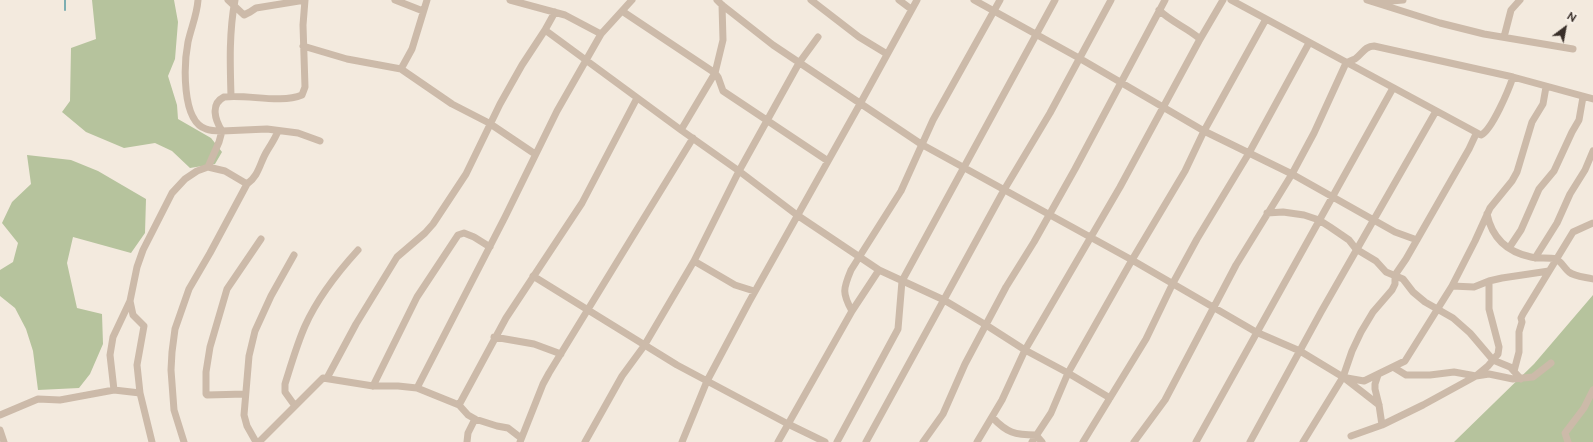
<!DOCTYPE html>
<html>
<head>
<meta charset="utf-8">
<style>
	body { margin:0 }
	#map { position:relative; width:1593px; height:442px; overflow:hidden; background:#f3eade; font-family:Raleway,sans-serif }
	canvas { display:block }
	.north { position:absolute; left:1545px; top:8px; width:40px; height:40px; -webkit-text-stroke:3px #fbf4eb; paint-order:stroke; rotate:32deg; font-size:11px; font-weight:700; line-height:16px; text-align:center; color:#392f29 }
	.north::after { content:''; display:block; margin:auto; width:14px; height:18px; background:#392f29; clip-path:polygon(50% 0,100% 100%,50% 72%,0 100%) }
</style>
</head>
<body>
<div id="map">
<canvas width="1593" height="442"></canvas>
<div class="north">N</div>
</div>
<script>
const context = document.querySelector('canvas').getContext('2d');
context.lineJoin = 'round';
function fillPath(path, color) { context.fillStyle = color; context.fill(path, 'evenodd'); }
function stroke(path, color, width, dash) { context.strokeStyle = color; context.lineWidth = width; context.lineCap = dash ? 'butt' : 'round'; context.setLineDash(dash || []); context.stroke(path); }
fillPath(new Path2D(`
	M92,0h82l4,22 -3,37 -7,17 9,29 1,14 33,19 11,14 -7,12 -25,4 -18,-17 -17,-8 -31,5 -38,-16 -24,-20 8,-11 1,-53 25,-9z
	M27,155l44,5 27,11 48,28 -1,34 -14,20 -58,-16 -6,26 10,45 25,6 1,30 -13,30 -11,14 -41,2 -5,-39 -7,-22 -11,-21 -15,-12v-26l13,-8 5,-19 -16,-20 10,-21 19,-18z
	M1593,295v147h-139l80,-78z`), '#b6c39d');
stroke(new Path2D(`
	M65,10v-10`), '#7caeb1', 2);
stroke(new Path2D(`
	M198,0c-1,15 -7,28 -10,42 -4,21 -7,79 18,87 5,2 11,2 16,2l-3,11 -11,25
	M228,0l16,15 6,-3 6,-4 49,-8
	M305,0l-2,25 2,62 -3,8c-22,9 -54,-1 -78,2 -14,7 -9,23 -2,34l45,-2 31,4 22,8
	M395,0l28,11
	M510,0l55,15 36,19
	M717,0l5,5 51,40 148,99 211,116 124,72 44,19 43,26 36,28
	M811,0l48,37 28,17
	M899,0l12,9
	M974,0l105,58 125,73 88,43 103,58 22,8
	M1231,0l250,135c11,-5 28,-46 32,-58
	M1367,0l73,23 44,11 89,15
	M1379,2l24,-2
	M1159,10c12,12 29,18 41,29
	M622,11l93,62 3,4 5,14 105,70
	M545,30l136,100 58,41 58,44 82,55 65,30 42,25 39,25 43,23 42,25
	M1504,37l7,-27 9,-10
	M303,46l44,13 54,10 51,35 37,19 46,31
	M401,69l11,-20 15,-49
	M231,96c-1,-33 -2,-64 4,-96
	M681,130l34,-57 8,-33 -1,-35
	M1267,213l16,-1 21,3 15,5 11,7 19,13 7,9 20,12 10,11 17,7 10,13 12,10 28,16 17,15 23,27 17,7 11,12
	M1487,214c5,24 20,38 44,43 8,2 17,0 25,2 5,2 9,10 13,13 6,5 17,5 24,7
	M1509,248l12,-18 18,-41 15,-18 18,-39 7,-12 4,-23
	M1535,258l22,-35 13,-29 15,-24 8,-19
	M694,261l41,24 19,6
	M533,276l144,89 111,59 37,18
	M1452,286l23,-45 15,-33 22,-27 5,-9 15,-50 11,-18 3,-17
	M130,301l3,14 11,11 -7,39 3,28 12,49
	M852,311c-10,-18 -9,-22 -1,-41l50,-79 32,-71 67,-120
	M494,337l40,7 27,10
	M1393,367l13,8h24l24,-3 22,4 13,-2 24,5 20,-2 18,-14
	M1514,371l5,-19v-20l3,-10 -1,-4 2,-4 50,-82 20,-9
	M1378,375l-3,9v5l4,16 3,20
	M327,378l29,-54 41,-67 28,-24 8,-9 33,-50 34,-70 22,-39 23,-35 10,-18
	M1347,378l17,3 41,-20 47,-75 22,1 15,-6 13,-3 47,-7
	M373,386l44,-89 41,-62 6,-2 10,4 16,10
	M417,388l88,-171 52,-106 44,-77 31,-34
	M114,390l-4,-35 3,-18 17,-36 7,-34 6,-17 29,-57 13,-14 12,-8 11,-4 17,4 22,13c12,-8 13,-22 20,-33 4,-7 8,-12 11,-20
	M245,394l-38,1 -1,-1v-22l4,-25 17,-58 34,-50
	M459,405l47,-87 76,-115 55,-105
	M295,406l-10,-14v-8c6,-19 12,-40 20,-58 13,-29 32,-53 53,-76
	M0,415l38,-16 22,1 54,-10 26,3
	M992,417c15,16 23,18 44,18l6,7
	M0,430l4,12
	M1351,436l31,-11 41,-20 53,-29 12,-10 10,-12 1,-7 -10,-38v-28
	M184,442l-10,-32 -3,-40 1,-18 3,-23 14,-40 21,-36 37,-69
	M256,442l-9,-16 -3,-11 5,-59 6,-25 16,-35 23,-41
	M259,442l64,-64 50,8h25l19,2 42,17 9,10 7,4 22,7 11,2 13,10
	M467,442l1,-9 7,-14
	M520,442l23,-58 6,-11 144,-235
	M585,442l37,-66 22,-30 50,-85 45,-90 60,-108 19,-26
	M682,442l25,-61 42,-79 111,-198 57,-104
	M778,442l74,-131 27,-41
	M837,442l61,-113 4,-48 153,-281
	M866,442l138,-252 46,-77 61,-113
	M923,442l20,-28 22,-50 41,-77 28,-45 41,-73 90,-169
	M977,442l25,-42 23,-50 95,-163 79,-146 24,-41
	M1032,442l19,-29 17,-40 64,-113 53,-89 19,-40 62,-112
	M1083,442l63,-103 27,-56 24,-44 52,-86 60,-110
	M1134,442l31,-42 71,-135 56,-91 22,-41 32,-70c3,-1 6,-3 9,-4 7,-5 10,-13 19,-13l139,31 80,22
	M1196,442l197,-354
	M1250,442l71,-130 115,-201
	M1303,442l40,-65 9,-26 9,-19 12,-20 19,-22 3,-6v-9l11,-16 63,-110 7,-15
	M1568,442l-3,-9 19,-25 9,-18`), '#ccbaa9', 7);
</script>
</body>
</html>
